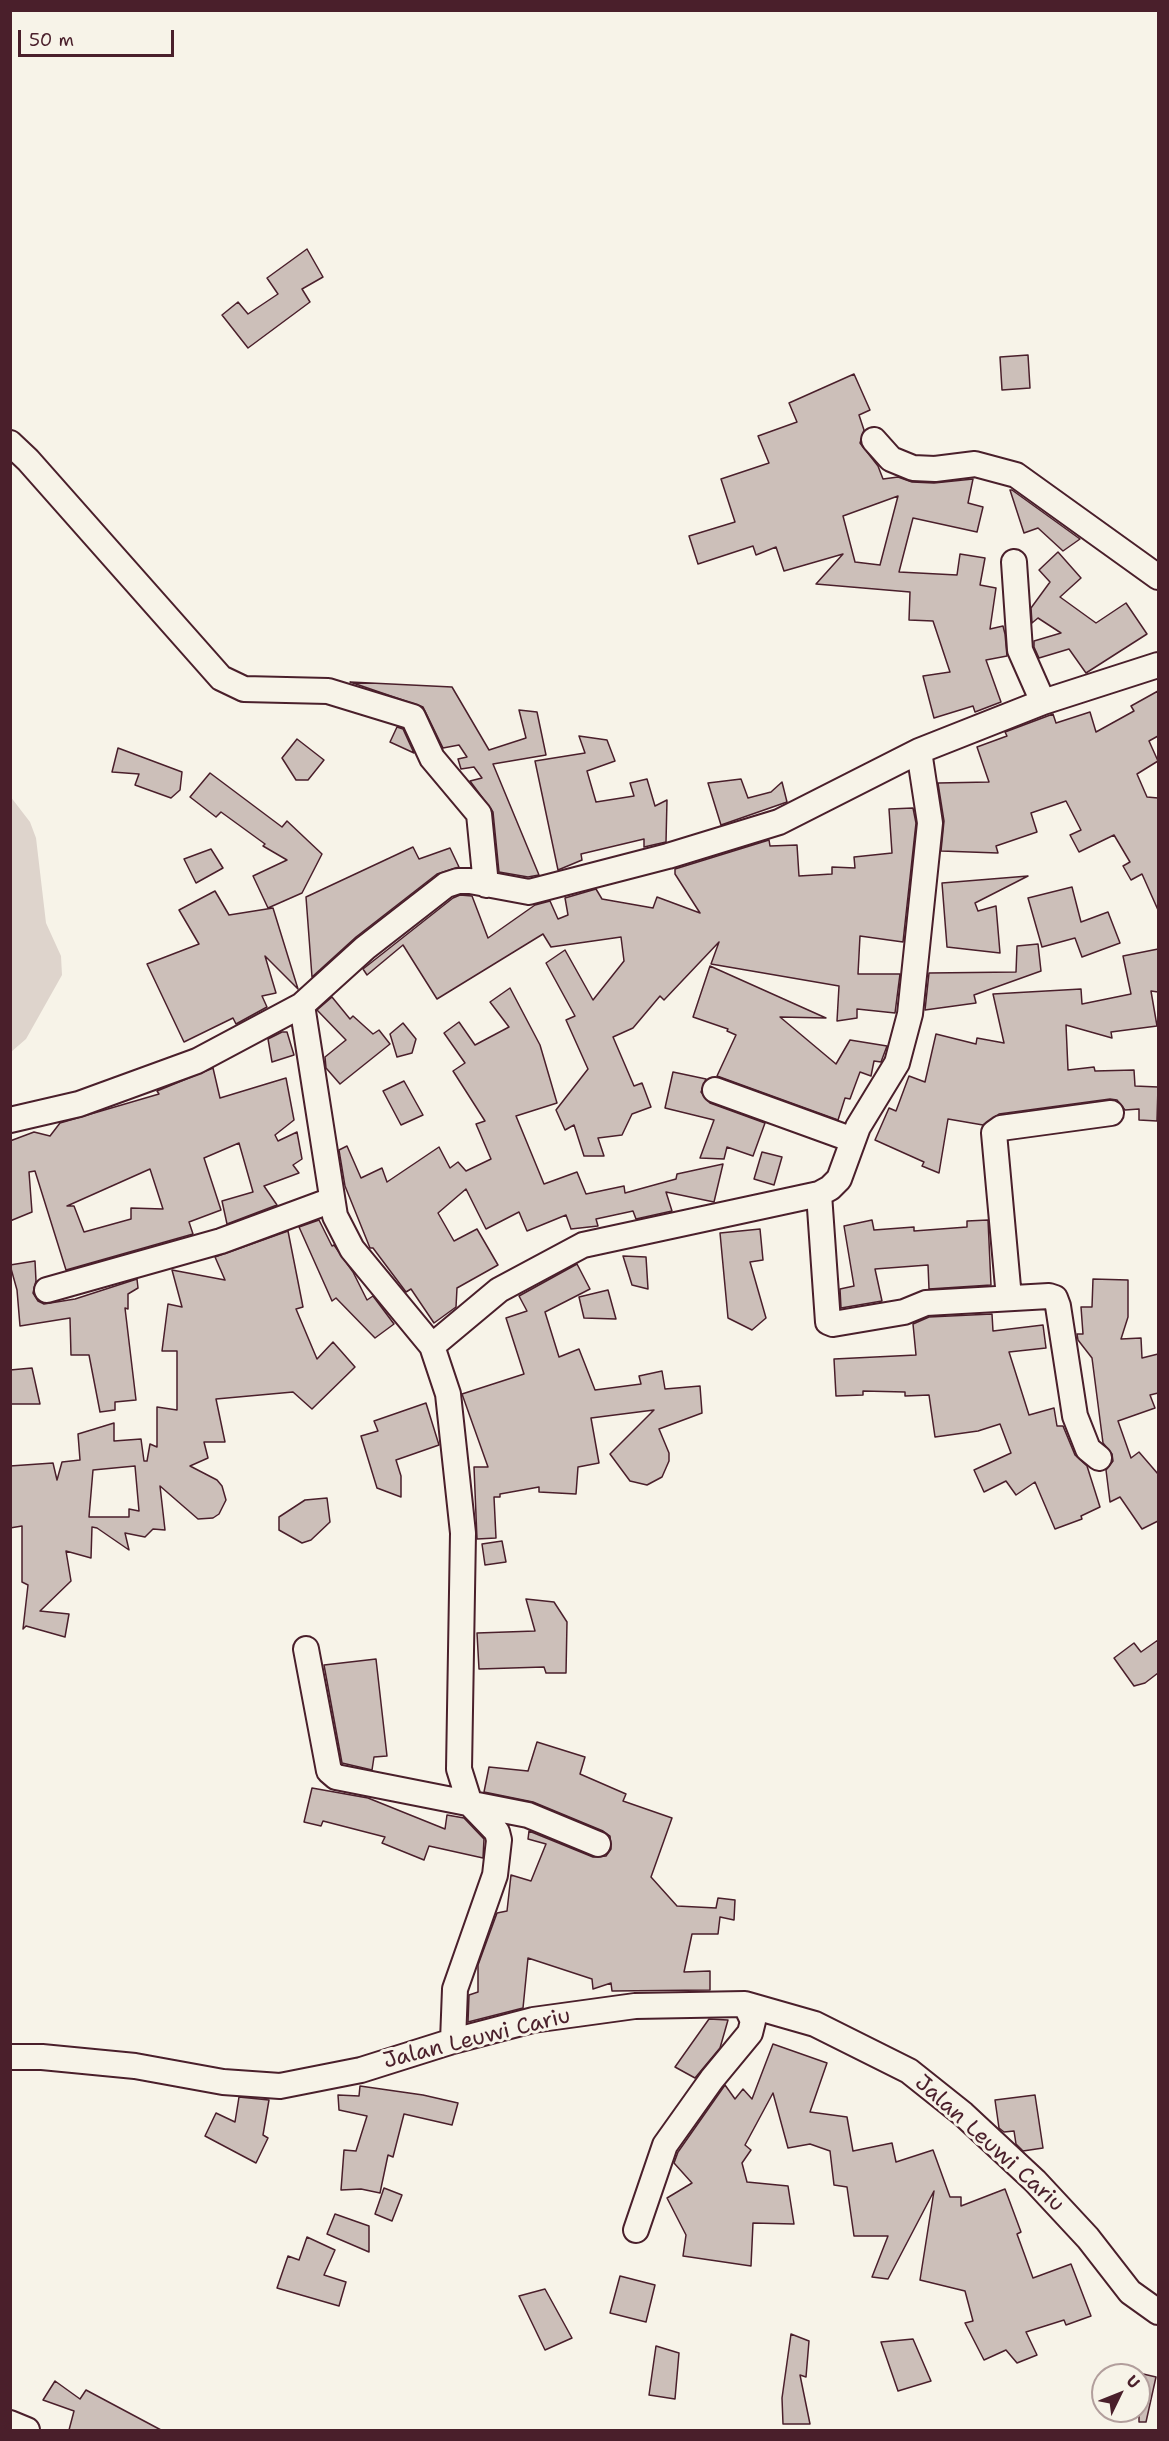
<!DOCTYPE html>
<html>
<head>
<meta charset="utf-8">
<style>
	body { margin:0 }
	#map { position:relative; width:1169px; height:2441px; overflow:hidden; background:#f7f3e8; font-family:"Shantell Sans",sans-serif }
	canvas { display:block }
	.frame { position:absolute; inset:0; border:12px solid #4a1f2b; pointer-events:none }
	.north { position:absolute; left:1091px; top:2363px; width:60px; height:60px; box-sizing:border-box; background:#f7f3e8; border:2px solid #b29e9c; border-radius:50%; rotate:47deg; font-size:16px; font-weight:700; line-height:24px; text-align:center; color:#4a1f2b }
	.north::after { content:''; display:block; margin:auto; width:21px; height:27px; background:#4a1f2b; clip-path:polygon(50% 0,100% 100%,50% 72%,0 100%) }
	.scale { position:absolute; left:18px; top:30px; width:156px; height:27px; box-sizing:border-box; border:3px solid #4a1f2b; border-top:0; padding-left:8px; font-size:18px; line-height:21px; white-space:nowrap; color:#4a1f2b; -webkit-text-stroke:4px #f7f3e8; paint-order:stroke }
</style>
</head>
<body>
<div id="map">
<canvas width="1169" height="2441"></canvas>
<div class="frame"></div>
<div class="north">U</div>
<div class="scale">50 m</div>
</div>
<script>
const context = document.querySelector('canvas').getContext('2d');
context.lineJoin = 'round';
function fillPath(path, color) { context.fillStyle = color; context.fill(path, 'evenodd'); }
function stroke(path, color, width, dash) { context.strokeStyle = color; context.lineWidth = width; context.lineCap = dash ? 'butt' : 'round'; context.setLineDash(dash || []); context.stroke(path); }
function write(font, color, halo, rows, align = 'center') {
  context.font = font + ' "Shantell Sans",sans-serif'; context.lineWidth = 6; context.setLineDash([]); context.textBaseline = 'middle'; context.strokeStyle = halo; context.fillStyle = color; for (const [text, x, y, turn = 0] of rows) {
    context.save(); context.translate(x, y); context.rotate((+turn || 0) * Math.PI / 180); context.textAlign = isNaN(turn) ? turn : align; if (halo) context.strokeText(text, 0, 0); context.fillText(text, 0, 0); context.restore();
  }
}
fillPath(new Path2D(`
	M10,796l20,26 6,16 10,85 15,33 1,19 -36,64 -15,13z`), '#ded4cc');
const building = new Path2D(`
	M307,249l16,28 -21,12 8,13 -62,46 -26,-33 16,-13 10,12 30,-20 -11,-16z
	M1028,355l2,33 -28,2 -2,-33z
	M854,374l16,36 -11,5 5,15 -4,13 18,23 5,13 15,-2 14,5 22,1 39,-4 -5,24 15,4 -6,25 -64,-14 -14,54 58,3 3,-21 25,4 -5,27 16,3 -6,41 13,-3 2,8 2,22 -21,4 15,42 -26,10 -2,-6 -39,12 -11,-42 27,-4 -17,-51 -24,-1 1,-28 -94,-8 27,-30 -59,17 -8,-24 -20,8 -3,-9 -55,18 -9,-28 46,-14 -14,-43 48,-16 -11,-27 39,-14 -8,-19zM898,496l-18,69 -25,-3 -12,-46z
	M1010,490h2l68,49 -17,12 -25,-23 -14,5z
	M1058,552l23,26 -21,19 36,26 30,-20 21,31 -61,39 -17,-24 -30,9 -5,-11v-6l27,-8 -23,-15 -6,5 -1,-15 19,-26 -11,-12z
	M350,682l102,5 37,63 37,-12 -7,-28 18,2 9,43 -53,9 46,111 -11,2 -29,-5 -6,-60 -23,-31 12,-3 -8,-11 -13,2 -3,-10 9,-2 -8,-12 -16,3 -20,-41z
	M1158,691v45l-9,5 9,20 -21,13 10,23 11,1v112l-16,-36 -11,6 -8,-14 7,-4 -16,-27 -35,17 -9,-17 11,-5 -15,-29 -35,12 6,19 -41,14 2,7 -57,-2 3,-30 -6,-38 51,-1 -12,-35 30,-11 -2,-4 48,-18 3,9 34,-11 6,20 38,-21 -3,-5z
	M397,727l6,2 11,24 -24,-11z
	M579,736l28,4 8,21 -28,10 9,31 38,-6 -4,-13 17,-4 8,27 12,-6 -1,42 -22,5v-8l-63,15 1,6 -24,10 -23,-109 50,-8z
	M297,739l27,21 -16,20h-12l-14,-22z
	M118,748l64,24 -2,18 -9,8 -36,-13 4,-11 -27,-2z
	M210,773l72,54 5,-6 35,33 -20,39 -34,15 -15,-32 34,-16 -24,-14 2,-2 -44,-32 -5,5 -26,-20z
	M741,779l7,19 23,-6 11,-10 5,20 -66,23 -13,-42z
	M913,808l3,15 -13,119 -43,-6 -2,38h42l-5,39 -38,-4v9l-20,3 2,-35 -128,-22 8,-22 -55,58 -4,-4 -27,32 -20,9 21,49 8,-3 9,24 -19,7 -10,21 -24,3 6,18h-20l-10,-31 -9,5 -9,-20 32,-41 -22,-49 9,-4 -29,-53 19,-13 28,50 31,-39 -3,-24 -70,10 -8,-13 -106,65 -34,-54 -36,30 -4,-6 90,-71 7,-3 12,1 16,42 47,-33 15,-4 8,18 10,-4 -3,-17 31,-9 6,10 51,9 4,-11 43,16 -25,-39v-5l94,-29 1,6 27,-1 2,31 33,-2v-7l23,1 -1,-11 38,-4 -3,-44z
	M413,847l6,12 31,-11 9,19 -22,7 -81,63 -44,40 -6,-80z
	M211,849l12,19 -27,15 -12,-24z
	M1028,876l-53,27 3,8 18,-5 4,47 -53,-6 -5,-64z
	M1072,887l9,35 27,-10 12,31 -38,14 -7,-19 -33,9 -14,-49z
	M215,891l14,24 44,-7 25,81 -33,-33 11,37 -14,3 5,11 -31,17 -3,-6 -49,24 -37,-78 52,-20 -20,-34z
	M1038,944l3,27 -67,24 2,8 -51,7 4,-37 87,-1 1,-26z
	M1158,949v43l-7,-1 6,35 -46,6 1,6 -46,-13 2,45 26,-3 1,4 39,-1 1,16 23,1 -1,34 -18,-1v-11l-14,1 -8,-10 -7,-1 -111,15 -16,11 -35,-6 -9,54 -17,-7 2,-4 -49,-22 14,-32 7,3 13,-35 16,6 11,-48 40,10 1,-6 27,5 -11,-49 88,-5 1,15 49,-10 -8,-38z
	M710,966l116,52 -46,-1 56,47 14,-24 37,6 -6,16 -7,-1 -3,15 -11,-4 -10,27 -5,-1 -7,22 -121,-44 19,-41 -9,-4 1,-2 -35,-12z
	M510,988l30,57 17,58 -41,13 28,68 33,-12 9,22 38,-8 1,7 51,-14 1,-5 46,-10 -9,38 -48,-10 6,19 -36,8 -3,-8 -37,8 2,7 -27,3 -5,-14 -39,16 -8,-19 -33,17 -20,-40 -28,24 16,28 23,-12 21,36 -41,23 -1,19 -22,16 -23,-34 -5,3 -33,-44h-3l-25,-62 -6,-36 8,-4 14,32 21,-10 5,14 52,-35 11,21 8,-6 8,9 25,-12 -15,-35 9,-3 -32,-50 12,-8 -21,-30 15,-11 16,23 34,-18 -19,-25z
	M332,997l18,22 3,-3 20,18 6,-4 11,14 -50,40 -14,-16 -1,-11 21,-17 -29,-30z
	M403,1023l13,16 -4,14 -15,4 -7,-23z
	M282,1032h5l7,23 -22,7 -4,-23z
	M213,1068l7,30 66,-20 8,42 -19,15 3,6 19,-9 5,27 -9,6 6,8 -35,13 13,19 -50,19 -5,-23 31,-9 -14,-49 -35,15 17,52 -32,12 4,12 -127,36 -31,-99 -6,1 3,40 -22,9v-80l24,-9 16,4 10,-13 99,-29 -2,-3zM150,1169l13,40 -32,-1v11l-47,13 -10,-26h-7z
	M673,1072l33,7 -5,13 9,11 55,20 -12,33 -26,-9 -3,12 -24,-1 14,-38 -49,-12z
	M404,1081l19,34 -22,10 -18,-34z
	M762,1152l20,5 -8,28 -20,-6z
	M319,1220l13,26 2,-1 19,27 14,28 6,-4 21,28 -19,14 -39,-40 -4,3 -33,-74z
	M872,1220l2,10 40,-3v4l53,-4v-6l21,-1 3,65 -62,4 -1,-24 -53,4 7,32 -41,7 -1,-19 14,-3 -10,-60z
	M760,1229l3,31 -13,2 16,56 -14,12 -24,-12 -8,-85z
	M288,1231l15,76 -7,2 21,50 16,-17 22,25 -43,42 -19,-17 -77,7 9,43h-21l4,16 -18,8 27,14 5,6 4,14 -7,14 -6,4 -15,1 -38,-33 5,44 -12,-1 -8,8 -20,-4 4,17 -32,-22 -5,-1 -1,31 -25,-7 5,30 -31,30 29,3 -4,23 -39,-11 -3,3 5,-44 -6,-3v-56l-12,2v-62l43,-3 4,17 5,-18 18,-2 -2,-26 36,-11v18l27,-2 3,22h3l3,-17 7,3v-40l20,3v-59h-15l6,-47 14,3 -10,-37 53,10 -10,-23zM135,1466l4,45 -10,-2v8h-40l4,-47z
	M623,1256l23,1 2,32 -16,-4z
	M35,1261l1,20 -3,12 5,8 6,3 31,-5 62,-20 1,9 -10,6v15l-3,-1 11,92 -21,2v8l-15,2 -11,-57h-18l-1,-37 -50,8 -3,-36 -7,-25z
	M577,1264l13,25 -45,23 14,45 20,-8 16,41 46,-6 -2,-8 23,-5 3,18 35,-3 2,27 -43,16 10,24v8l-7,16 -15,8 -17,-4 -20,-27 44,-44 -63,8 8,45 -21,4 -2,27 -37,-2v-5l-39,7v3h-6l2,41 -19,1 -3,-72h14l-26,-73 62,-20 -18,-56 21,-7 -8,-15z
	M1093,1279l35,1v37l-7,22 20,-1 1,20 16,-4v39l-8,2 5,13 -37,13 13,37 8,-6 19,22v47l-16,8 -22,-32 -10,5 -4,-32 7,-9 -1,-7 -9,-11 -11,-85 -14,-18 -1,-6h6l-2,-27h11z
	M608,1290l8,29 -32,-1 -5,-21z
	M992,1314l1,17 50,-6 3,23 -37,4 20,63 25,-7 3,18h6l12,29 12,11 13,41 -19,9 1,3 -27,10 -20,-47 -19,13 -10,-14 -22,11 -10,-22 37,-17 -11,-29 -22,7 -43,6 -6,-42 -24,1v-4l-42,-1v4l-27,1 -2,-37 82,-4 -3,-31 16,-7z
	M32,1368l8,36h-30v-34z
	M426,1403l13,42 -43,15 5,16v21l-24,-9 -16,-52 17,-5 -4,-10z
	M327,1498l3,24 -19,18 -9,3 -23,-13v-13l26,-17z
	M502,1541l4,21 -21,3 -3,-21z
	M526,1599l28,3 13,20 -1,51h-20l-2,-6 -65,2 -2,-36 58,-2z
	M1158,1640v33l-13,10 -11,3 -20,-28 20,-15 7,9z
	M376,1659l11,97 -13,1 -2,13 -30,-7 -18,-98z
	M537,1742l48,15 -5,17 46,20 -3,7 49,17 -21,59 26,29 39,2 2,-10 17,2 -1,20 -14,-3 -2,17h-26l-8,38 26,-1v19l-98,1 -1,-8 -18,6 -1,-10 -64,-21 -5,50 -55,14 1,-27 9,-3v-27l19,-52 10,-2 4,-36 20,6 15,-37 -18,-5 1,-8 64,26 13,-1 5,-7 -1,-13 -7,-5 -70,-29 -49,-10 5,-25 39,4z
	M312,1788l56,10 77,31 2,-14 17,3 20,21 -1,19 -54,-12 -5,14 -42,-17 3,-6 -62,-16 -2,5 -17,-4z
	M709,2019l19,1 -8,28 -25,30 -20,-11z
	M773,2044l54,19 -17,49 37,5 6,34 39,-8 4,19 37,-12 17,47h11v9l44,-17 16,43 -4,2 16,44 38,-14 20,52 -25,9 -2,-5 -38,12 11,23 -20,8 -11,-13 -22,10 -19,-37 8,-2 -8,-30 -45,-11 14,-89 -46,88 -16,-2 16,-41h-34l-7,-49 -13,-2 -4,-34 -20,-7 -22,4 -15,-55 -28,52 6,5 -9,13 5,19 41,4 6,38 -41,-1 -2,43 -68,-10 3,-21 -19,-37 25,-15 -18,-20 4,-11 47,-67 10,14 8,-10 9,10z
	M360,2086l63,9 35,8 -6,22 -48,-11 -11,43 -5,-2 -8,38 -19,-4 -20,1 3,-40 12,1 11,-35 -28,-6 -1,-15 21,1z
	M1035,2095l8,53 -20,3 -7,-7 -2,-13 -10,1 -5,-4 -4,-28z
	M239,2097l30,3 -6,35 5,3 -12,25 -51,-27 11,-23 19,9z
	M384,2188l18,7 -10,26 -17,-7z
	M335,2214l34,12v26l-42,-18z
	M307,2237l28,13 -11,25 22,7 -7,24 -62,-18 11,-32 11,4z
	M620,2276l35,9 -9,37 -36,-9z
	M545,2289l27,49 -27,12 -26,-54z
	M791,2334l18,7 -3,36 -6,-2 10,49h-27l-1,-26z
	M913,2339l18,42 -33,10 -17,-49z
	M656,2346l23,7 -4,46 -26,-4z
	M1139,2373l17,4 -10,45h-7z
	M55,2381l25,18 6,-9 75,40h-92l5,-19 -31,-11z`);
fillPath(building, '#ccbfb9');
stroke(building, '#4a1f2b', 1.5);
const minor = new Path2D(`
	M874,440l17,19 22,9 22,1 40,-5 41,11 142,102
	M10,443l18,17 193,218 23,11 84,2 85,26 19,41 47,56 7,71
	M1014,562l6,88 23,52
	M302,1005l33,211 17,33 80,97 16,48 15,139 -4,236 11,35 27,28 2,8 -4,35 -40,114 -2,52
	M715,1090l138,50
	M10,1120l69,-16 118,-43 105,-56 63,-57 81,-63 12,-4h12l59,11 139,-36 111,-34 140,-71 124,-49 115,-37
	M819,1194l9,128 5,2 71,-12 22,-9 123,-7 6,2 3,8 17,110 13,33 11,9
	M47,1290l174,-49 111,-41
	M1009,1298l-15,-165 7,-5 110,-15
	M432,1346l67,-56 84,-45 236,-51 11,-6 9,-9 19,-52 39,-64 13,-49 20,-191 -11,-72
	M306,1649l23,122 7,6 192,38 70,29
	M10,2057h32l93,9 88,16 57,4 81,-16 92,-29 80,-21 102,-14 110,-2 70,20 94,47 54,43 72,67 53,57 42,54 28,20
	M636,2230l29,-85 47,-66 38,-46 3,-12 -8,-17
	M10,2423l17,7`);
stroke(minor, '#4a1f2b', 28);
stroke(minor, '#f7f3e8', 24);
write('22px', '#4a1f2b', '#f7f3e8', [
	["Jalan Leuwi Cariu",477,2039,-14],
	["Jalan Leuwi Cariu",989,2144,42]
]);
</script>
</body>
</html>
